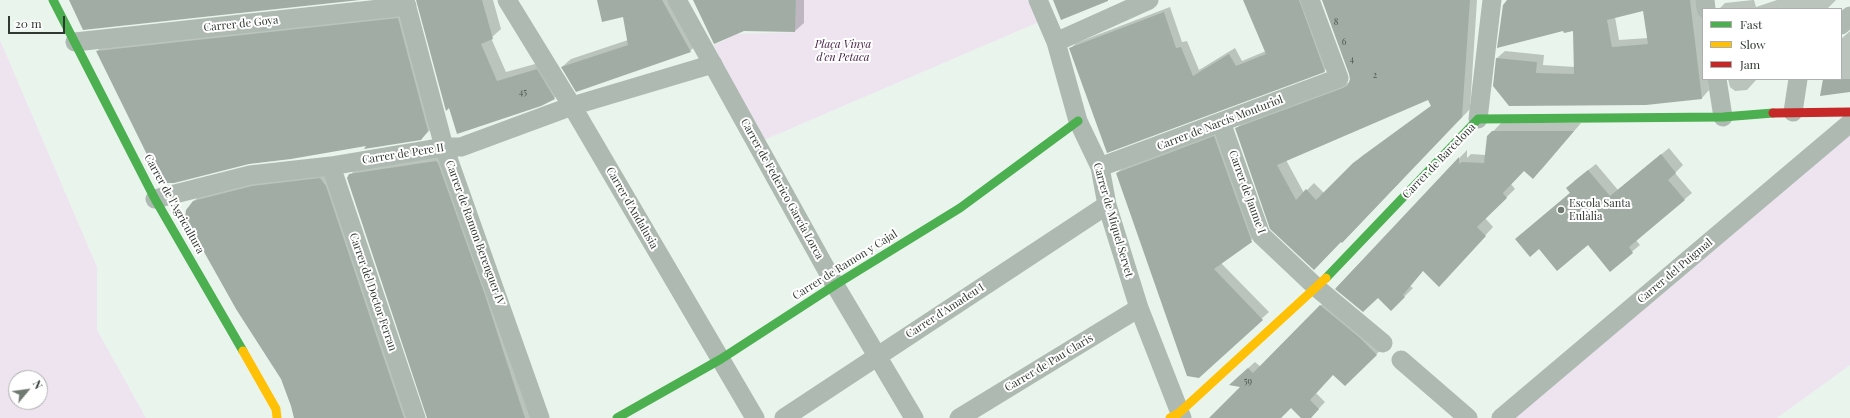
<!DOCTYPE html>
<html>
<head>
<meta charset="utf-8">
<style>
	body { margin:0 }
	#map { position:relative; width:1850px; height:418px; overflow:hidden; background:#e9f5ec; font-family:"Playfair Display",serif }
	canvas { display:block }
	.legend { position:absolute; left:1702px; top:8px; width:140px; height:72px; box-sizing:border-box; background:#fff; border:1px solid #acafad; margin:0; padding:5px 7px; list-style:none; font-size:12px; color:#2f3831 }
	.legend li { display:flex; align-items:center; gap:8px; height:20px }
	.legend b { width:20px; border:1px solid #acafad }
	.north { position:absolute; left:8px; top:370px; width:40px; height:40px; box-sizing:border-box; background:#fff; border:1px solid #acafad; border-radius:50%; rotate:61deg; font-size:11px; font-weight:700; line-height:16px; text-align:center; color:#2f3831 }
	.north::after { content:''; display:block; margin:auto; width:14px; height:18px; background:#707a72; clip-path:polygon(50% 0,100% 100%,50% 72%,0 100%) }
	.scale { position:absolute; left:8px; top:16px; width:57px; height:18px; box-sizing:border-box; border:2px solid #2f3831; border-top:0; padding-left:5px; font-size:12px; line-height:14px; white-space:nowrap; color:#2f3831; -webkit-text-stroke:3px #fff; paint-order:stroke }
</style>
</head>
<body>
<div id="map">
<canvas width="1850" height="418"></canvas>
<ul class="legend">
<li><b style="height:5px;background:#4caf50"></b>Fast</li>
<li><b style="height:5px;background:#ffc107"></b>Slow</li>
<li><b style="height:5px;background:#c62828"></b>Jam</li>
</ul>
<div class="north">N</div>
<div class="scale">20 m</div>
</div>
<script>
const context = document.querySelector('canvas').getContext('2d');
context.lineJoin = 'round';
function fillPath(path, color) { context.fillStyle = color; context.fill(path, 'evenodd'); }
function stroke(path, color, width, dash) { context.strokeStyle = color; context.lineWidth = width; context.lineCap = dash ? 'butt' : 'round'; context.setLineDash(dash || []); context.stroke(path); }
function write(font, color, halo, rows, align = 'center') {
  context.font = font + ' "Playfair Display",serif'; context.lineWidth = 4; context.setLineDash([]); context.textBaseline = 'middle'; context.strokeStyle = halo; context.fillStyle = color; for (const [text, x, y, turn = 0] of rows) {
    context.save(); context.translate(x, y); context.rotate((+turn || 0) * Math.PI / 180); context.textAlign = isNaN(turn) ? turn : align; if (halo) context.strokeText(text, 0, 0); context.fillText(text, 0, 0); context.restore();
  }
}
fillPath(new Path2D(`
	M796,0h242l8,19 -289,124 -43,-98 23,-11 58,-2z
	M0,40l97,227v63l49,88h-146zM16,378h24v24h-24z
	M1850,123v242l-73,53h-276z`), '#eee4f0');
fillPath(new Path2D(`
	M417,0h76l8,29 -10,9 15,34 40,-11 17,29 -9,8 -96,34z
	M598,0h77l24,43 -9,8 -128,16 9,-8 57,-19 -4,-24z
	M695,0h109v23l-9,8z
	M1245,0h60l25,65 -6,6 -216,80 -38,-102 6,-6 94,-36 12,35 5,-1 12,29 36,-22 7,13 24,-10z
	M1327,0h150l-7,109 -120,125 -9,7 -27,27 -78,-139 8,-8 106,-39 1,-3zM1428,99l4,6 -70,51 -38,37 -10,-10 -10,10 -18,-33z
	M1508,0h190l5,9v70h5l1,11 -7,8 -192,7 -13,-47 8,-7 39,4 -1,10 32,2 -1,-37 -10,-1zM1644,10l4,28 -29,2 -4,-23z
	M1753,0h1l2,7 21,-7h59l-9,9h-108l6,-6z
	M407,10l23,120 -9,9 -53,6 -120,18 -151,-112 9,-9z
	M1850,31v55l-26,-7h17v-40z
	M1728,79h29l-10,11 -12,1 -5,-4z
	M1501,123h80l-40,47h-17l-13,14 4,5 -30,29 8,9 -54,59 -16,-16 -13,16 3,2 -22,22 -13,-14 -42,-8 131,-138v8l4,-4 15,1 2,-18z
	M1221,130l38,104 -38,29 48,49 -71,65 -81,-204 7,-7z
	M1669,148l14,17 -8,8 17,20 -56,47 4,5 -30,25 -22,-27 -49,5 -23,-9 55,-47 3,-11 22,-17 22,26z
	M445,152l91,266h-108l-78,-243 9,-9z
	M330,170l88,248h-123l-3,-13 -10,-27 -88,-177 9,-9z
	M1327,299l56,49 -38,36 -11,-11 -18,20 9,9 -15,16h-8l-11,-11 -11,11h-69l31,-31 -5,-9 18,-16 6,5z`), '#0003');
fillPath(new Path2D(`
	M69,0h291l-277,30z
	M416,0h66l11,39 -12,5 16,37 40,-12 18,30 -14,7 -84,28 -8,-26 -3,3z
	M597,0h65l29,52 -115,40 -15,-25 67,-22 -5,-28 -21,5z
	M693,0h103l-1,32 -51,-1 -30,13z
	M1053,0h55v1l-47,19z
	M1243,0h56l26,72 -218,81 -38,-105 95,-36 12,36 5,-1 12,29 36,-22 7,12 30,-12z
	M1322,0h148l-8,117 -120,126 -1,-1 -27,28 -44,-41 -35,-101 108,-40 5,-3 2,-6 -1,-5zM1428,100l3,6 -78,57 -37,37 -10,-11 -10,11 -19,-35z
	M1507,0h183l12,99 -56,6 -137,1 -16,-20 3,-28 41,4 -1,11 38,1 -1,-43 -9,2 -1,-2 -66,17 6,-43zM1643,11l5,33 -36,3 -5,-27z
	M398,18l30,113 -7,9 -57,9 2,-3 -75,13 -42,5 -75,19h-13l-65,-132z
	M1823,79h27v13l-30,4z
	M1492,131h82l-41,48 -9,-8 -21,22 4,5 -30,29 9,9 -47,51 -16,-16 -20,24 2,2 -14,14 -13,-13 -15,14 -28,-23 124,-132v7l3,-2 22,1 3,-27z
	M1214,136l38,106 -38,27 49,51 -64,58 -12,-2 -71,-203z
	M1661,154l15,19 -8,7 17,20 -56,47 4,6 -23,19 -22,-27 -31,26 -18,-22 -9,8 -15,-18 55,-46 -4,-5 22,-18 22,26z
	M436,161l2,2 47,132 40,123h-98l-80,-240 2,-4z
	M320,178l6,8 78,232h-110l-3,-12 -10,-27 -45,-70 -51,-91 1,-8 7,-9 59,-15z
	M1320,305l40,33 17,17 -32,31 -12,-11 -23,25 9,9 -8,9h-10l-10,-10 -10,10h-72l31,-31 -11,-2 19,-17 5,5z`), '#a1ada4');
stroke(new Path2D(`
	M405,0l39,147 96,271
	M507,0l65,106 183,312
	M677,0l158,285 79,133
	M1038,0l18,42 22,79 22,46 7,38 32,103 43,110
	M1705,0l1,9
	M1841,25l9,-9
	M75,42l332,-36
	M1056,42l93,-42
	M1717,79l6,38
	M1793,112l5,-33
	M1478,119l14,-119
	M1221,122l40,113 56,53 66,55
	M331,166l85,252
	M1100,167l239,-89 -29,-78
	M155,199l95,-24 81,-9 113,-19h17l111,-41 141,-42
	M1401,360l67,58
	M784,418l323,-213
	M959,418l180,-110
	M1501,418l349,-295`), '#aebab1', 19);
stroke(new Path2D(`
	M53,0l102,199 88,152
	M1326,278l152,-159 245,-2 50,-4
	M617,418l104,-59 114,-74 125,-77 118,-87`), '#4caf50', 9);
stroke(new Path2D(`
	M243,351l33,58 1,9
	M1170,418l9,-5 147,-135`), '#ffc107', 9);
stroke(new Path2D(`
	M1773,113l77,-1`), '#c62828', 9);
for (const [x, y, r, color] of [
	[1561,210,4,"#707a72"]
]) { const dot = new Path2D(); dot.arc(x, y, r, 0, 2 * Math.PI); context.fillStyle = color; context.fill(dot); stroke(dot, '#fff', 1.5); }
write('9px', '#4c554e', null, [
	["8",1336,22],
	["6",1344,42],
	["4",1352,59],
	["2",1375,75],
	["45",523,92],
	["59",1248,381]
]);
write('11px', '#2f3831', '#fff', [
	["Carrer de Goya",241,24,-6],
	["Carrer de Narcís Monturiol",1220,123,-21],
	["Carrer de Pere II",403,154,-9],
	["Carrer de Barcelona",1439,161,-46],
	["Carrer de Federico García Lorca",782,189,61],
	["Carrer de Jaume I",1247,192,70],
	["Carrer de l'Agricultura",174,204,61],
	["Carrer d'Andalusia",632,208,60],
	["Carrer de Miquel Servet",1113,220,74],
	["Carrer de Ramon Berenguer IV",475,233,70],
	["Carrer de Ramon y Cajal",845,265,-32],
	["Carrer del Puigmal",1675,271,-40],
	["Carrer del Doctor Ferran",373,292,71],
	["Carrer d'Amadeu I",945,311,-33],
	["Carrer de Pau Claris",1049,363,-31]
]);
write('italic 11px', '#411b43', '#fff', [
	["Plaça Vinya",843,45],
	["d'en Petaca",843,58]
]);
write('11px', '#2f3831', '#fff', [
	["Escola Santa",1569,204],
	["Eulàlia",1569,217]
], 'left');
</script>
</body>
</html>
